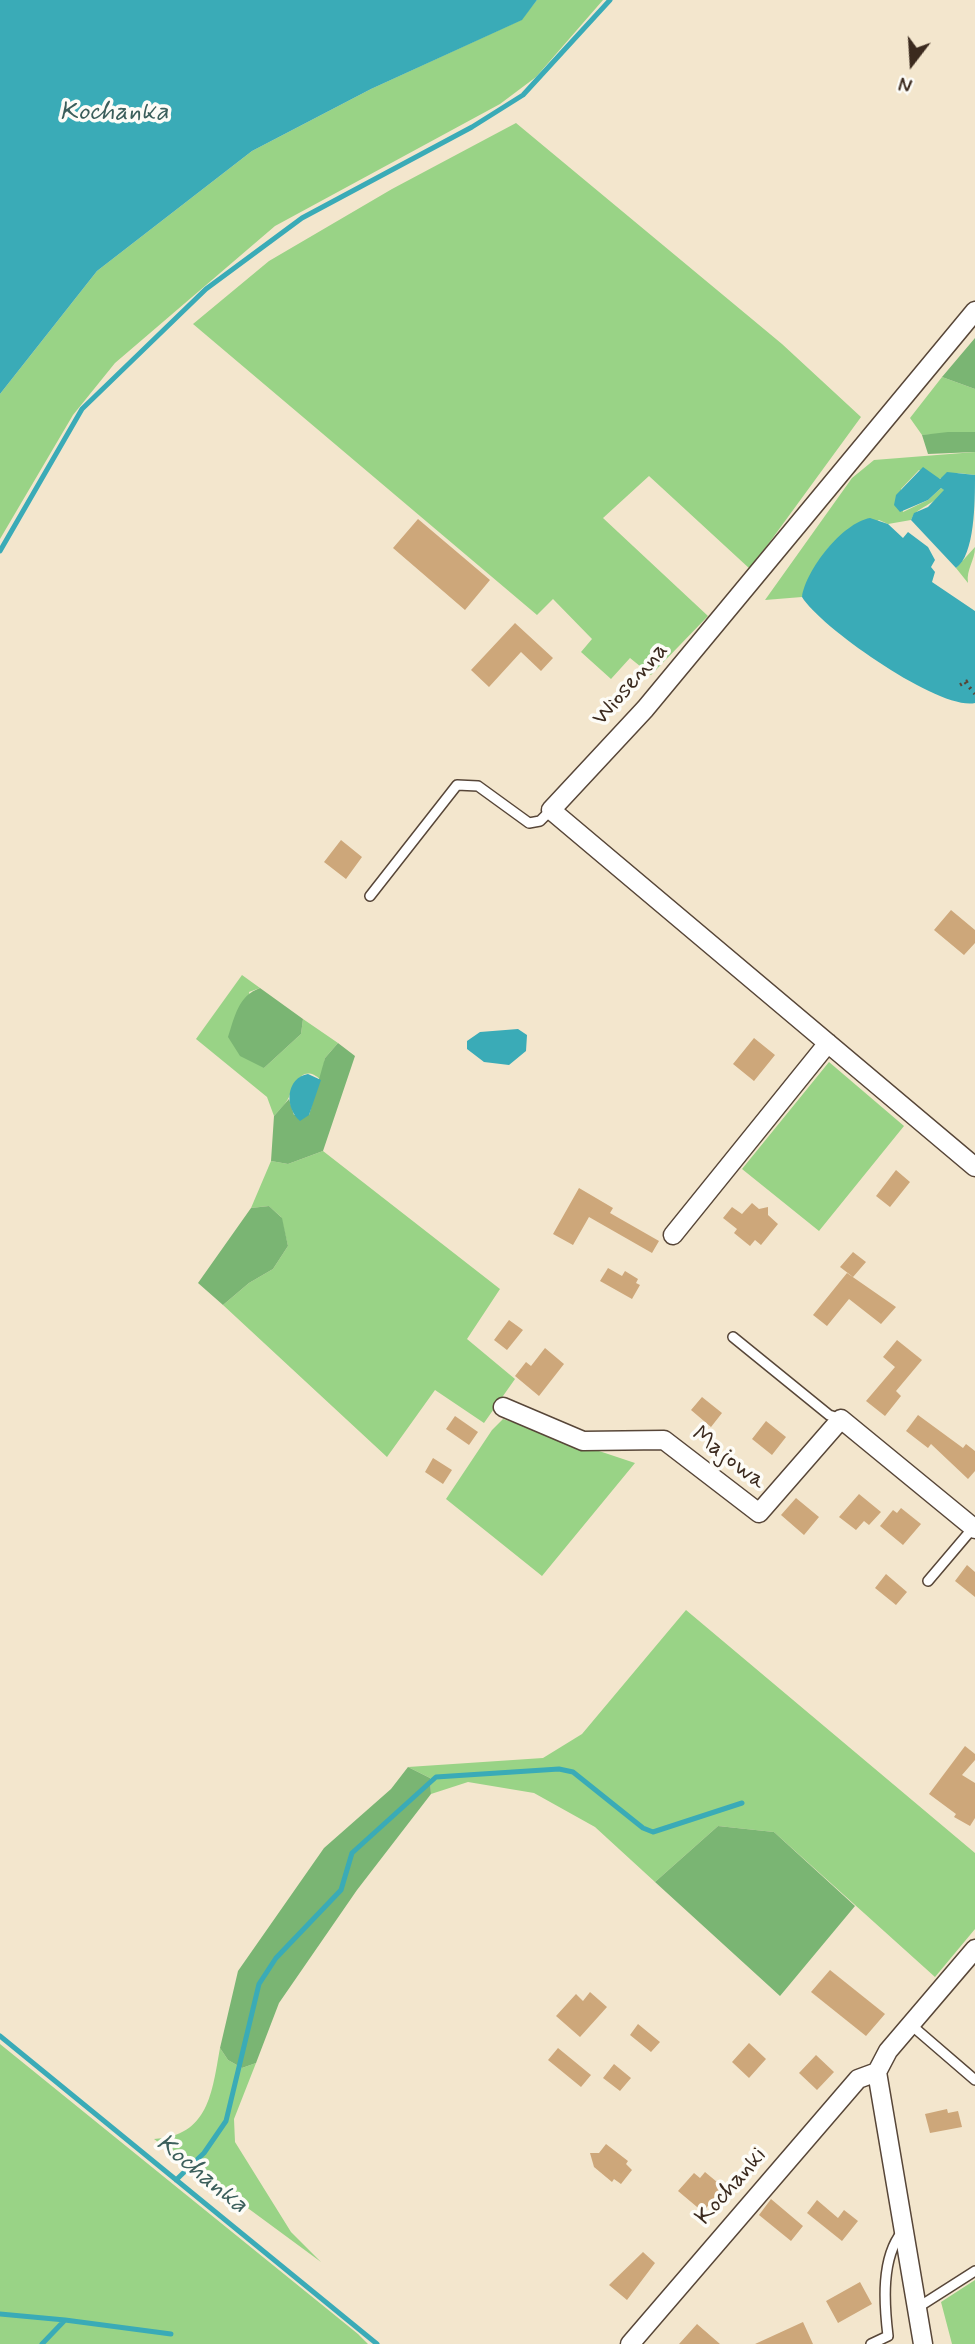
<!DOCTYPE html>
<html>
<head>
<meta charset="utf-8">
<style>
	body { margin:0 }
	#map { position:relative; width:975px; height:2344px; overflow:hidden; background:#f3e6cd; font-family:Mynerve,sans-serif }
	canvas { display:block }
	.north { position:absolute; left:877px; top:28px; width:70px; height:70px; -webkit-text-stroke:5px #fdfcf7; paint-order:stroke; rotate:197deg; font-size:19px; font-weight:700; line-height:28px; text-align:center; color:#3b2a1e }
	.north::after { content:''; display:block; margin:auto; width:24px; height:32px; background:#3b2a1e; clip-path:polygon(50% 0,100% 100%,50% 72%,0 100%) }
</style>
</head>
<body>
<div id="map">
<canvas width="975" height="2344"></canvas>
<div class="north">N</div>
</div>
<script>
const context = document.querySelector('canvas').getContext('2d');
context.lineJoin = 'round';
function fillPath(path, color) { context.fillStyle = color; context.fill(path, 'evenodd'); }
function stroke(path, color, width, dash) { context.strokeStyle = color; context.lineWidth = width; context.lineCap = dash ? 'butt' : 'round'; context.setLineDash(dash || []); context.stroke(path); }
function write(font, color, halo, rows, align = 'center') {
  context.font = font + ' Mynerve,sans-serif'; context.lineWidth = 7; context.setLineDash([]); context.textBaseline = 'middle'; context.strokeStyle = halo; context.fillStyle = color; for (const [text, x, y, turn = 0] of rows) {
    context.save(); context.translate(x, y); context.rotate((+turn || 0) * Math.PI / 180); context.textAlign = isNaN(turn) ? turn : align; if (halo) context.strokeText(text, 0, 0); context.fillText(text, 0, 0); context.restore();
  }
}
fillPath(new Path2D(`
	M537,0h66l-67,77 -36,27 -225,122 -160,137 -42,52 -73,124v-145l97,-123 155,-120 119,-62 150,-69z
	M516,123l266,221 79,73 -111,152 -101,-93 -46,42 105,98 -57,59 -21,-17 -19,21 -30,-27 11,-13 -39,-40 -16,16 -344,-291 76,-63 123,-72z
	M942,377l33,12v43l-53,3 -12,-17z
	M975,452v23l-17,-2 -19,6 -20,-9 -18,19 2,23 25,-12 13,-12 4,2c-8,14 -30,17 -34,30l-23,4 -9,-4 -50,27 -20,31 -7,19 -37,3 87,-122 22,-18z
	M975,547c0,14 -9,22 -7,36l-12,-15z
	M242,975l18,13 -11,4 15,76 37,-34 2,-15 35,24 -13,15 -4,22c-18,-17 -26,3 -32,17 -3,7 -10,13 -15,19l-7,-19 -71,-58z
	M829,1062l75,64 -85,105 -77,-62z
	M323,1151l177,138 -33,50 48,40 -31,44 -49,-33 -48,67 -164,-152 26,-22 24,-14 15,-23 -7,-29 -12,-11 -18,2 20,-47 17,3z
	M503,1419l132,44 -93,113 -96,-77 46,-69z
	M686,1610l289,243v76l-40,48 -161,-145 -56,-6 -63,56 -60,-55 -61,-34 -66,-11 -37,12 -1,-16 -22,-11 135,-9 39,-24z
	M0,2044l358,290 10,10h-368z
	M220,2048l8,12 14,8 14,-5 -22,56 1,23 56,90 30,30 -167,-123c55,-3 58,-47 66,-91z
	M975,2280v64h-23l-11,-42z`), '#99d386');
fillPath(new Path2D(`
	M975,338v51l-33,-12z
	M948,432h27v20l-47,2 -6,-19z
	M260,988l43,31 -2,15 -37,34 -24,-12 -12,-19c7,-21 10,-41 32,-49z
	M338,1043l17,13 -32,95 -35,13 -17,-3 3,-45 15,-17 5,16h15l16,-57z
	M269,1206l13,12 6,28 -15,23 -24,14 -26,22 -25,-22 53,-75z
	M408,1767l22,11 1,16 -74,96 -78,113 -23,60 -14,5 -14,-8 -8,-12 18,-77 86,-123 67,-59z
	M718,1826l56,6 81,74 -75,90 -125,-114z`), '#7ab573');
fillPath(new Path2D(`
	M0,0h537l-15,20 -151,69 -119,62 -155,120 -97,123z
	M923,467l17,12 7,-7 28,3c0,27 0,80 -19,93l-45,-48 3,-7 14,-6 16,-17 -3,-2 -13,12 -28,12 -6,-7 2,-10z
	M870,518l18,6 15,14 5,-6 20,15 7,13 -4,7 4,5 -3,10 43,29v92c-35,8 -154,-75 -173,-106 4,-27 40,-74 68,-79z
	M518,1029l9,6 -1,16 -17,14 -25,-3 -17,-13v-8l13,-9z
	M308,1074l13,6 -12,35 -9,6c-16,-14 -14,-43 8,-47z`), '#3aabb7');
stroke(new Path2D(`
	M0,551l82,-142 124,-120 96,-71 170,-91 51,-32 87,-95
	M0,2036l377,308
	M176,2180l28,-27 22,-32 33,-137 17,-26 65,-68 11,-37 84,-76 123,-8 14,3 70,56 10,4 89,-29
	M0,2314l65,6
	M42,2344l23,-24 106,14`), '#3aabb7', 5);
fillPath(new Path2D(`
	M418,519l72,61 -25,30 -72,-62z
	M515,623l38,35 -12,13 -20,-19 -32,35 -18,-17z
	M341,840l21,17 -16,22 -22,-17z
	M951,910l24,20v13l-11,12 -30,-25z
	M754,1038l21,17 -21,26 -21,-17z
	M896,1170l14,12 -20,25 -14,-11z
	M579,1188l34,20 -3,5 49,28 -7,12 -63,-36 -16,28 -20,-11z
	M752,1203l7,6 9,-2v8l10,9 -17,21 -6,-5 -5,6 -16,-13 3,-4 -14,-11 9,-11 10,7z
	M853,1252l13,10 -13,15 -13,-10z
	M608,1268l14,8 3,-5 13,8 -2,4 4,2 -8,14 -32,-18z
	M847,1273l49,34 -15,17 -32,-25 -22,27 -14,-11z
	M509,1320l14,10 -16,20 -13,-10z
	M897,1340l25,20 -26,31 5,5 -16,20 -19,-15 29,-34 -12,-10z
	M545,1348l19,16 -25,32 -24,-20 11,-14 5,4z
	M702,1397l20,16 -11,14 -20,-17z
	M918,1415l45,33 3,-4 9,7v20l-7,8 -37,-35 -3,4 -22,-17z
	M455,1416l23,16 -9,13 -23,-16z
	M766,1421l20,16 -14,18 -20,-16z
	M433,1458l19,12 -9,14 -18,-12z
	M859,1494l22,18 -12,13 -5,-4 -8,9 -17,-13z
	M796,1498l23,19 -15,18 -23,-20z
	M901,1508l20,16 -18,21 -23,-19 13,-16 4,3z
	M967,1565l8,7v25l-20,-16z
	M886,1574l21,18 -11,13 -21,-17z
	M965,1746l10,8v6l-13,15 13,8v35l-5,8 -16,-9 2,-3 -27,-20z
	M830,1970l55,44 -19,22 -55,-44z
	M590,1992l17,15 -27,30 -24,-21 20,-22 7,7z
	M638,2024l22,18 -9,10 -21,-17z
	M749,2043l17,16 -17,19 -17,-16z
	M558,2048l33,27 -10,12 -33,-27z
	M816,2055l18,17 -17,18 -18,-17z
	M614,2064l17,14 -11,13 -17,-13z
	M947,2109l1,4 10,-2 4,16 -32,6 -5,-19z
	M606,2144l22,17 -2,3 6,6 -11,14 -7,-5 -2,3 -18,-15 -4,-14h9z
	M705,2172l18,15 -20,25 -25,-21 16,-18 6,5z
	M771,2199l32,27 -12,15 -32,-26z
	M817,2200l21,18 6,-8 14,11 -16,20 -35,-28z
	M643,2252l12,11 -28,37 -18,-15z
	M860,2282l12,22 -34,19 -12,-22z
	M803,2322l10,22h-58z
	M697,2324l23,20h-41z`), '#cda77a');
const lane = new Path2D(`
	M370,896l87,-111 21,1 51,37 11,-2 11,-11
	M733,1337l96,78 12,4
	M928,1581l45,-53
	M910,2024l65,56
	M917,2308l58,-37
	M871,2344l17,-8c-4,-33 -7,-78 14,-104`);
const street = new Path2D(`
	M975,311l-330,398 -94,101 424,357
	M673,1235l155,-192
	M503,1407l80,34 81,-1 95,73 82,-94 134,110
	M630,2344l228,-265 19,-7
	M923,2344l-46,-272 11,-21 87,-102`);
stroke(lane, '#574638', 12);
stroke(street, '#574638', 21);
stroke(new Path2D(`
	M965,682l10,12
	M960,685l11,-6`), '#574638', 3.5, [2, 5]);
stroke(lane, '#fff', 9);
stroke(street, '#fff', 18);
write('24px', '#3b2a1e', '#fdfcf7', [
	["Wiosenna",631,685,-49],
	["Majowa",728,1459,38],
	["Kochanki",732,2187,-49]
]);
write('italic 26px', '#3b5e5b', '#fdfcf7', [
	["Kochanka",114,114],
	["Kochanka",201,2175,39]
]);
</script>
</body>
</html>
